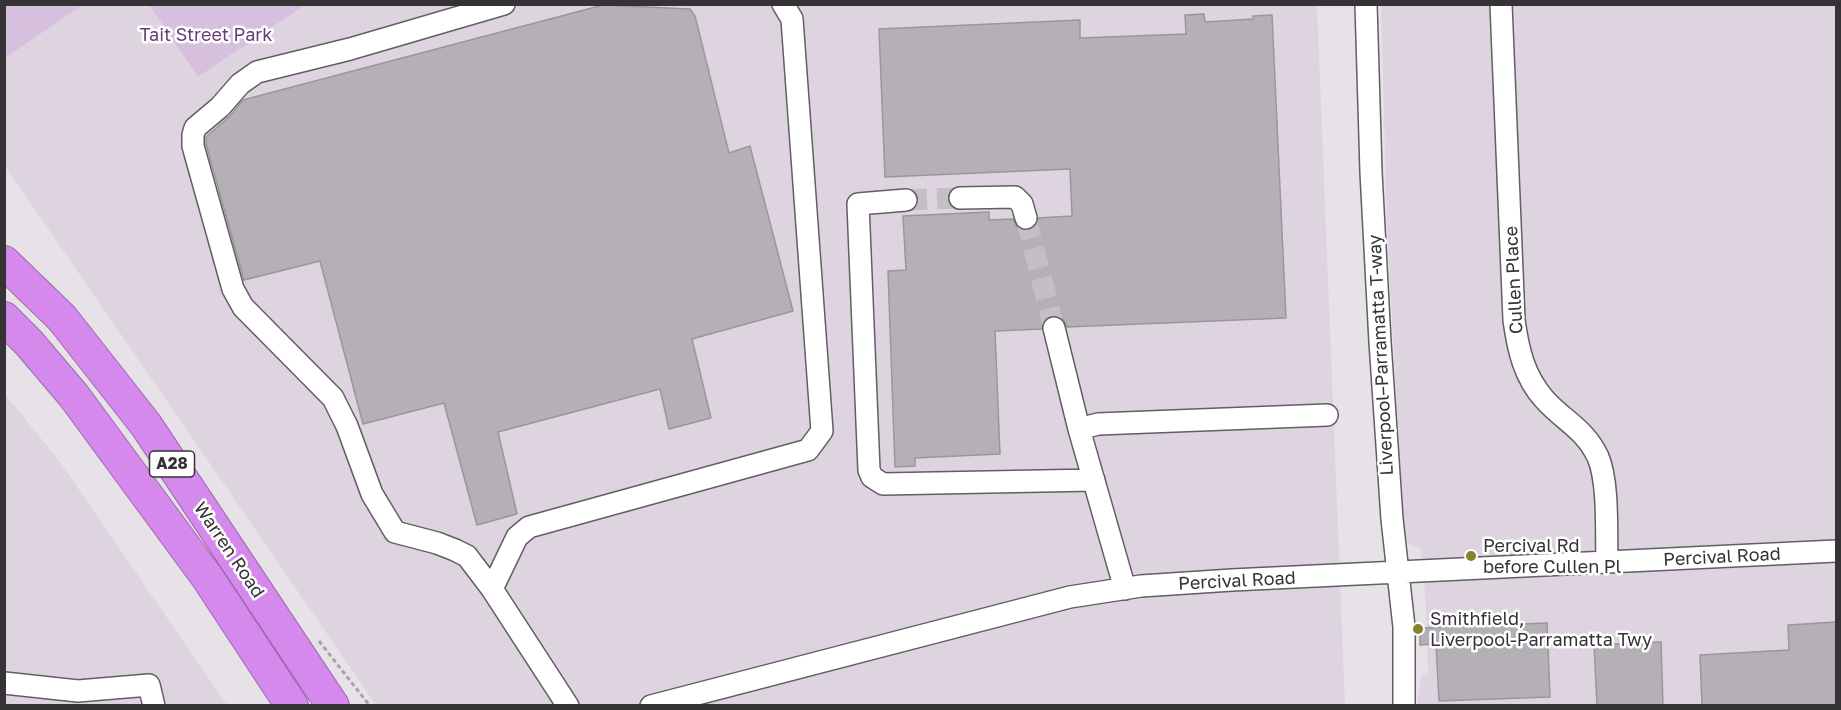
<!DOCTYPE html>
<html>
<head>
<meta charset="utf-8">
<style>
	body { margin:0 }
	#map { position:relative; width:1841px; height:710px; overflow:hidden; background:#e6e2e8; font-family:"Golos Text",sans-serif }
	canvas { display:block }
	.frame { position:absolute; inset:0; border:6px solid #353335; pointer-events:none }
</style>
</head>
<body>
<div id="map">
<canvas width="1841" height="710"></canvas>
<div class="frame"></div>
</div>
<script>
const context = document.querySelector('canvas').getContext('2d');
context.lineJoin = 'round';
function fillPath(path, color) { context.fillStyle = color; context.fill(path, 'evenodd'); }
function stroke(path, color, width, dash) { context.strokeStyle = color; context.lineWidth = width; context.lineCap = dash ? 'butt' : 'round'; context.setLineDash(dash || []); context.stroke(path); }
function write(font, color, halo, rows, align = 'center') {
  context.font = font + ' "Golos Text",sans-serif'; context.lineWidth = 5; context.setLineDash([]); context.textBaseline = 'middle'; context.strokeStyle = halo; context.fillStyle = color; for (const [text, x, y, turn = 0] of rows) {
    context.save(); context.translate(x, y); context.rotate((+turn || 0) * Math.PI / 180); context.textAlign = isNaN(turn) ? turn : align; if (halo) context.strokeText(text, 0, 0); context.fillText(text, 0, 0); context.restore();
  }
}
fillPath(new Path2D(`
	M82,4l67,1 49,72 107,-72h1012l28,700h-969l-371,-539 -1,-108z
	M1381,5h455v700h-419l4,-29 7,-1 -2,-70 -5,-56 -14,-6 -4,-22 -16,-293z
	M4,393l56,69 167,243h-222z`), '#ddd4e0');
fillPath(new Path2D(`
	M5,4h77v1l-77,53z
	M149,5h156l-107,72z`), '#d7bfde');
const building = new Path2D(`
	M603,5l87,4 5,7 34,137 21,-7 43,165 -101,28 19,79 -42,11 -9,-40 -162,43 19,82 -40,11 -33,-122 -81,21 -43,-163 -76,19 -38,-136v-7l24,-21 13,-16z
	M1204,14l1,8 48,-3v-3l19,-1 14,303 -219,9 -4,-8 -11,-3 -7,3 -3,10 -47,2 5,123 -85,4v8l-20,1 -7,-196 18,-1 -3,-54 86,-4v8l24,-1 4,8 6,3 12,-3 3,-9 34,-2 -2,-47 -185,8 -6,-148 201,-9v18l106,-4 -1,-19z
	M1836,622v83h-134l-2,-50 89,-5 -1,-25z
	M1547,623l3,74 -111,4 -3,-57 -16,1v-17z
	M1661,642l2,63h-66l-3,-60z`);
fillPath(building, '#b4b0b6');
stroke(building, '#9a969b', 1.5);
stroke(new Path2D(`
	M906,200l54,-2
	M1026,218l28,110`), '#c3bfc4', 21, [21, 10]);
const minor = new Path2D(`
	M504,4l-154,45 -93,23 -17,12 -20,23 -25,21 -2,7v11l40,143 10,18 90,91 14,28 25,68 23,38 42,11 18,7 12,6 25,33 76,117
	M1366,4l5,168 9,170 12,177 12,108v79
	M1501,4l13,316c4,29 10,57 31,80 19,21 40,29 53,57 11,26 8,76 9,105
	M960,198l55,-1 7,7 4,14
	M906,200l-48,4 11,266 3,7 11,7 211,-4
	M1054,328l25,101 46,160
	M1079,429l19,-5 229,-9
	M492,589l25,-52 12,-10 279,-77 14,-19 -30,-412 -9,-15
	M4,683l74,8 71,-6 5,21
	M651,706l419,-109 71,-11 91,-6 604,-29`);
const highway = new Path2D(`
	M4,262l58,56 84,107 187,281
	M4,318l25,25 45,53 133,181 85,129`);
stroke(minor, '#625e63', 24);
stroke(highway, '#9d6bad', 34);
stroke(new Path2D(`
	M319,641l51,65`), '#a6a3a8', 3, [4.5, 3]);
stroke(minor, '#fff', 21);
stroke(highway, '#d589ed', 32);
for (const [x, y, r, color] of [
	[1471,556,6,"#85832b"],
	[1418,629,6,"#85832b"]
]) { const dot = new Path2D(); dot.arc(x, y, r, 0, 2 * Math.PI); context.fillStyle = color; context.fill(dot); stroke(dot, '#fff', 2); }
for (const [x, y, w] of [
	[172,464,45]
]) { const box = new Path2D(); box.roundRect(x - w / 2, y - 13, w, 26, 4.5); context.fillStyle = '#fff'; context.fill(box); stroke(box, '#353335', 1.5); }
write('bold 16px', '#353335', null, [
	["A28",172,464]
]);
write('18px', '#663e73', '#fff', [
	["Tait Street Park",206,35]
]);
write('18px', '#353335', '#fff', [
	["Cullen Place",1514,280,-93],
	["Liverpool–Parramatta T-way",1381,355,-93],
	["Warren Road",229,550,56],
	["Percival Road",1722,557,-3],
	["Percival Road",1237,581,-3]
]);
write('18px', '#353335', '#fff', [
	["Percival Rd",1483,546],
	["before Cullen Pl",1483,567],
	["Smithfield,",1430,619],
	["Liverpool-Parramatta Twy",1430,640]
], 'left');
</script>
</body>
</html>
